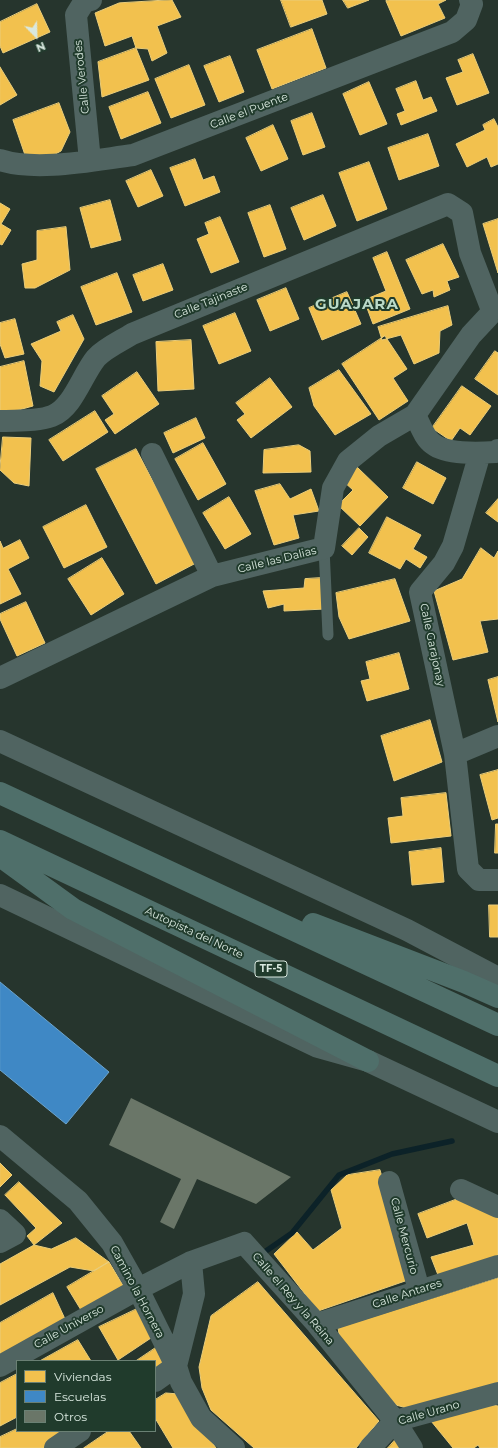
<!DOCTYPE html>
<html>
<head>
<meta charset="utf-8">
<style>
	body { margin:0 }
	#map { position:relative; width:498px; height:1448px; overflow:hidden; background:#26352d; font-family:Montserrat,sans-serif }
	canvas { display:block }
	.legend { position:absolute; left:16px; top:1360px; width:140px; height:72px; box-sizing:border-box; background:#203b2c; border:1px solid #6a8074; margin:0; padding:5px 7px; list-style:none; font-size:12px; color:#d9e8df }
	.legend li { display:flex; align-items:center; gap:8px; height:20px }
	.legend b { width:20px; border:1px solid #6a8074 }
	.north { position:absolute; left:16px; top:16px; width:40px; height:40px; -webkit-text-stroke:3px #203b2c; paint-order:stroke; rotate:157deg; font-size:11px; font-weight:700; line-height:16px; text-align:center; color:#d9e8df }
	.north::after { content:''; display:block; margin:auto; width:14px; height:18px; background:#d9e8df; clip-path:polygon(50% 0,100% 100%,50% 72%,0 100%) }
</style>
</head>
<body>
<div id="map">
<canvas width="498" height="1448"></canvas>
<ul class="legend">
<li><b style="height:11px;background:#f2c14e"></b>Viviendas</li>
<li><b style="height:11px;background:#3f88c5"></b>Escuelas</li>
<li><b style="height:11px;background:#6a7668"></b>Otros</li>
</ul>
<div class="north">N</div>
</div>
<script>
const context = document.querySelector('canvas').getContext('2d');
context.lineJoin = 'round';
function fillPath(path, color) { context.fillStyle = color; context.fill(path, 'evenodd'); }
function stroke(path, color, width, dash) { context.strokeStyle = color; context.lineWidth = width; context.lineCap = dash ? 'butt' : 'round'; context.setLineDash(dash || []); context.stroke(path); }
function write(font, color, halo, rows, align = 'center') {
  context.font = font + ' Montserrat,sans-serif'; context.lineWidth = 4; context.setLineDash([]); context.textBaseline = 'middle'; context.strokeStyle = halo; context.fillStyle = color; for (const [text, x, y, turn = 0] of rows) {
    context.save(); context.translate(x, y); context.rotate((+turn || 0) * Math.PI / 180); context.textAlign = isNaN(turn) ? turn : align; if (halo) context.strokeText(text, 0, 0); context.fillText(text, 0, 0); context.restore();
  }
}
const homes = new Path2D(`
	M172,0l9,17 -24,9 10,27 -15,8 -4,-12 -12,-1 -4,-12 -27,10 -10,-33 24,-10z
	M281,0h41l5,14 -36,13z
	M343,0h26l-21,8z
	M389,0h57l-8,4 7,14 -44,18 -15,-35z
	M37,4l13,28 -47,21 -3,-7v-24z
	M312,29l14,39 -54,21 -15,-39z
	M136,48l13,32 -47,17 -4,-35z
	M473,54l16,39 -32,12 -11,-27 17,-6 -5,-12z
	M230,56l14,36 -25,10 -15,-36z
	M189,65l16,40 -34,13 -16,-39z
	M0,67l17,28 -17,10z
	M416,81l7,19 8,-3 6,14 -36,14 -4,-11 8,-3 -9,-22z
	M369,82l18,42 -27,11 -17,-41z
	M148,92l13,31 -40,16 -12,-32z
	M59,103l11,29 -9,19 -15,8 -21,-4 -12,-35z
	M312,113l13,34 -22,8 -12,-34z
	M494,119l4,8v37l-7,3 -4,-10 -20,10 -11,-23 29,-14 -2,-5z
	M273,125l15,34 -27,12 -15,-33z
	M428,134l11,32 -40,14 -11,-32z
	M195,159l8,21 11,-4 6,16 -35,14 -15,-38z
	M369,162l18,47 -30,12 -18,-48z
	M151,170l12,26 -25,11 -12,-26z
	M323,195l13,31 -32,14 -13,-32z
	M110,200l11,40 -30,8 -11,-40z
	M0,203l10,6 -9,15 10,6 -9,15 -2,-1z
	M270,205l16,44 -22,8 -16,-44z
	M220,217l19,45 -28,11 -14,-34 12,-5 -4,-11z
	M498,219v54l-15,-49z
	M66,227l4,43 -35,18h-10l-3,-24 15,-4v-29z
	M443,244l16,33 -12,4 3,9 -16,7 -1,-7 -11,4 -16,-34z
	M387,252l23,57 -37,15 -9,-24 22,-9 -13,-33z
	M163,264l10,26 -30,11 -10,-26z
	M117,273l15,39 -36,13 -15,-38z
	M286,288l13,31 -29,12 -13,-31z
	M347,292l14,32 -39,16 -13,-32z
	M448,306l4,19 -12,6 -1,22 -25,11 -13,-29 -19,5 -4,-13z
	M235,313l16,38 -32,13 -16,-38z
	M73,315l11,24 -30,53 -14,-6 2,-25 -11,-17 30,-13 -4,-9z
	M15,319l9,35 -19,4 -5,-14v-21z
	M385,336l22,33 -14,9 15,23 -29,19 -37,-56z
	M191,340l3,49 -36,2 -2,-49z
	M495,351l3,2v42l-23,-16z
	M24,361l9,45 -33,9v-48z
	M339,370l32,44 -36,21 -21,-29 -5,-18z
	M137,372l22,32 -44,30 -10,-14 9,-6 -12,-18z
	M270,378l22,29 -41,31 -14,-18 8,-6 -9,-11z
	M462,386l29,20 -21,29 -10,-7 -9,13 -19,-13z
	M95,411l13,21 -45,29 -14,-21z
	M196,418l9,20 -32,15 -9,-20z
	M3,437l28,1 -2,48 -15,-3 -14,-13z
	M203,443l23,41 -28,16 -23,-41z
	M299,445l11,6 1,21 -48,1 1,-23z
	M136,449l60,114 -40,21 -60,-115z
	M417,462l29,16 -13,26 -30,-16z
	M357,467l31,30 -28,29 -22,-21 15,-15 -10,-9z
	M280,484l10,15 21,-10 8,22 -26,4 6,23 -25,7 -19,-54z
	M229,497l22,37 -26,15 -22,-36z
	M498,499v23l-12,-9z
	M86,505l21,42 -43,21 -21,-41z
	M387,517l34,18 -8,14 14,8 -7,11 -14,-9 -6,10 -31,-16z
	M359,528l9,9 -16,18 -10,-9z
	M20,540l9,18 -21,11 13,25 -21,10v-63l3,7z
	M481,548l13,10 4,-7v68l-18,2 8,31 -35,8 -19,-69 28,-12z
	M102,558l22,36 -33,21 -23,-36z
	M321,578l4,31 -41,2v-7l-16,4 -5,-17 41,-3 1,-9z
	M395,579l15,42 -61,18 -10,-22 -3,-24z
	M26,602l19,41 -28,13 -17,-37v-5z
	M399,653l10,36 -42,12 -6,-20 9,-2 -4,-17z
	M498,677v45l-10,-42z
	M430,720l12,42 -48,19 -13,-45z
	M498,770v48l-6,2 -12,-45z
	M446,793l5,43 -60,7 -3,-25 15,-2 -2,-18z
	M496,824h2v29h-3z
	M441,848l3,34 -32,3 -3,-33z
	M489,905h9v32h-8z
	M0,1163l12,12 -12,12z
	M380,1170l31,109 -93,32 -44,-57 23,-22 16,18 29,-22 -11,-38 16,-15z
	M19,1182l43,41 -28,22 -7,-9 9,-8 -31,-33z
	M460,1198l38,18v42l-60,17 -7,-18 43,-12 -7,-22 -40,15 -9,-24z
	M76,1238l33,24 -15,9 -24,-4 -70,38v-41l34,-19 17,4z
	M109,1262l17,28 -42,25 -17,-28z
	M498,1278v105l-88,26 -14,-4 -56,-66 -2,-11z
	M258,1282l121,139 -23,27h-102l-43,-38 -9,-22 -3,-21 12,-51z
	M53,1293l12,26 -65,37v-33z
	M137,1309l17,27 -36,24 -19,-33z
	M78,1340l13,21h-51z
	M157,1347l7,13 -9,14v-13h-19z
	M17,1374v43l-17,9v-43z
	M166,1393l13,1 37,54h-43l-18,-30v-18z
	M492,1405l6,1v42h-18l-2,-3 -4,3h-21l-22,-27z
	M17,1429v2h54l-25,17h-46v-11z
	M109,1431h20l12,17h-57z
	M396,1439l8,9h-16z`);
fillPath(homes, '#f2c14e');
stroke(homes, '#eacd7a', 1);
const schools = new Path2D(`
	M0,982l109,90 -43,52 -66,-54z`);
fillPath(schools, '#3f88c5');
stroke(schools, '#6da5cd', 1);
stroke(new Path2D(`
	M266,1251l26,-18 47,-58 53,-21 60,-13`), '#0c2228', 5.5);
fillPath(new Path2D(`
	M131,1098l160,79 -35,27 -59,-25 -23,50 -14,-7 21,-43 -72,-34z`), '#6a7668');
stroke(new Path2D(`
	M324,548l4,87`), '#506461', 11);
stroke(new Path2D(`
	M0,160c37,12 94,0 133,-5l319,-123 14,-12 6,-16 -2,-4
	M90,161l-14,-146 8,-13 7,-2
	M415,415c5,9 9,23 18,29 14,11 46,9 63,8l2,-2
	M0,421c17,-1 36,1 52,-5 21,-8 30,-41 44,-58 9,-10 25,-17 36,-24l316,-130 14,9 8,40 22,57
	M480,453l-27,93 -9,17 -24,29 35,162 13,115 11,11h19
	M152,454l60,122
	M0,678l212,-102 112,-28 9,-60 15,-27 31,-25 36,-21 56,-80 27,-29
	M455,754l43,-18
	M0,1136l78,65 34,42 26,46 38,77 5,16 20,36 33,30
	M389,1182l30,108
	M461,1190l37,17
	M0,1220l15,14 -15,8
	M317,1324l181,-58
	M0,1366l138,-77 53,-27 53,-19 73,81 78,97 17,27
	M155,1381l21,-15 18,-72 -3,-32
	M55,1448l25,-17
	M370,1448l25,-27 103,-28`), '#506461', 22);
stroke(new Path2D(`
	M0,741l407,189 91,48
	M0,895l318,152 50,14 130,61`), '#506461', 22);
stroke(new Path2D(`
	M0,793l498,232
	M0,841l498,235
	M0,856l73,53 295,152
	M313,924l151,58 34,15`), '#4f6f6a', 22);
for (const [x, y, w] of [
	[271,969,32]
]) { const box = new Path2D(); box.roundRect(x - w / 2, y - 8, w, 16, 3); context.fillStyle = '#203b2c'; context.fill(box); stroke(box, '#d9e8df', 1); }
write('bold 10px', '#d9e8df', null, [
	["TF-5",271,969]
]);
write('11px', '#d9e8df', '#203b2c', [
	["Calle Verodes",82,77,-96],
	["Calle el Puente",249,111,-21],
	["Calle Tajinaste",211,301,-22],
	["Calle las Dalias",277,560,-14],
	["Calle Garajonay",432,645,78],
	["Autopista del Norte",194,933,25],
	["Calle Mercurio",404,1236,75],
	["Camino la Hornera",137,1292,62],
	["Calle Antares",407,1294,-18],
	["Calle el Rey y la Reina",293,1299,49],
	["Calle Universo",69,1327,-29],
	["Calle Urano",429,1413,-16]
]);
context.letterSpacing = '1px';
write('bold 15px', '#bbdac8', '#203b2c', [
	["GUAJARA",357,305]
]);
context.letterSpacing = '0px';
</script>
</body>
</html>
